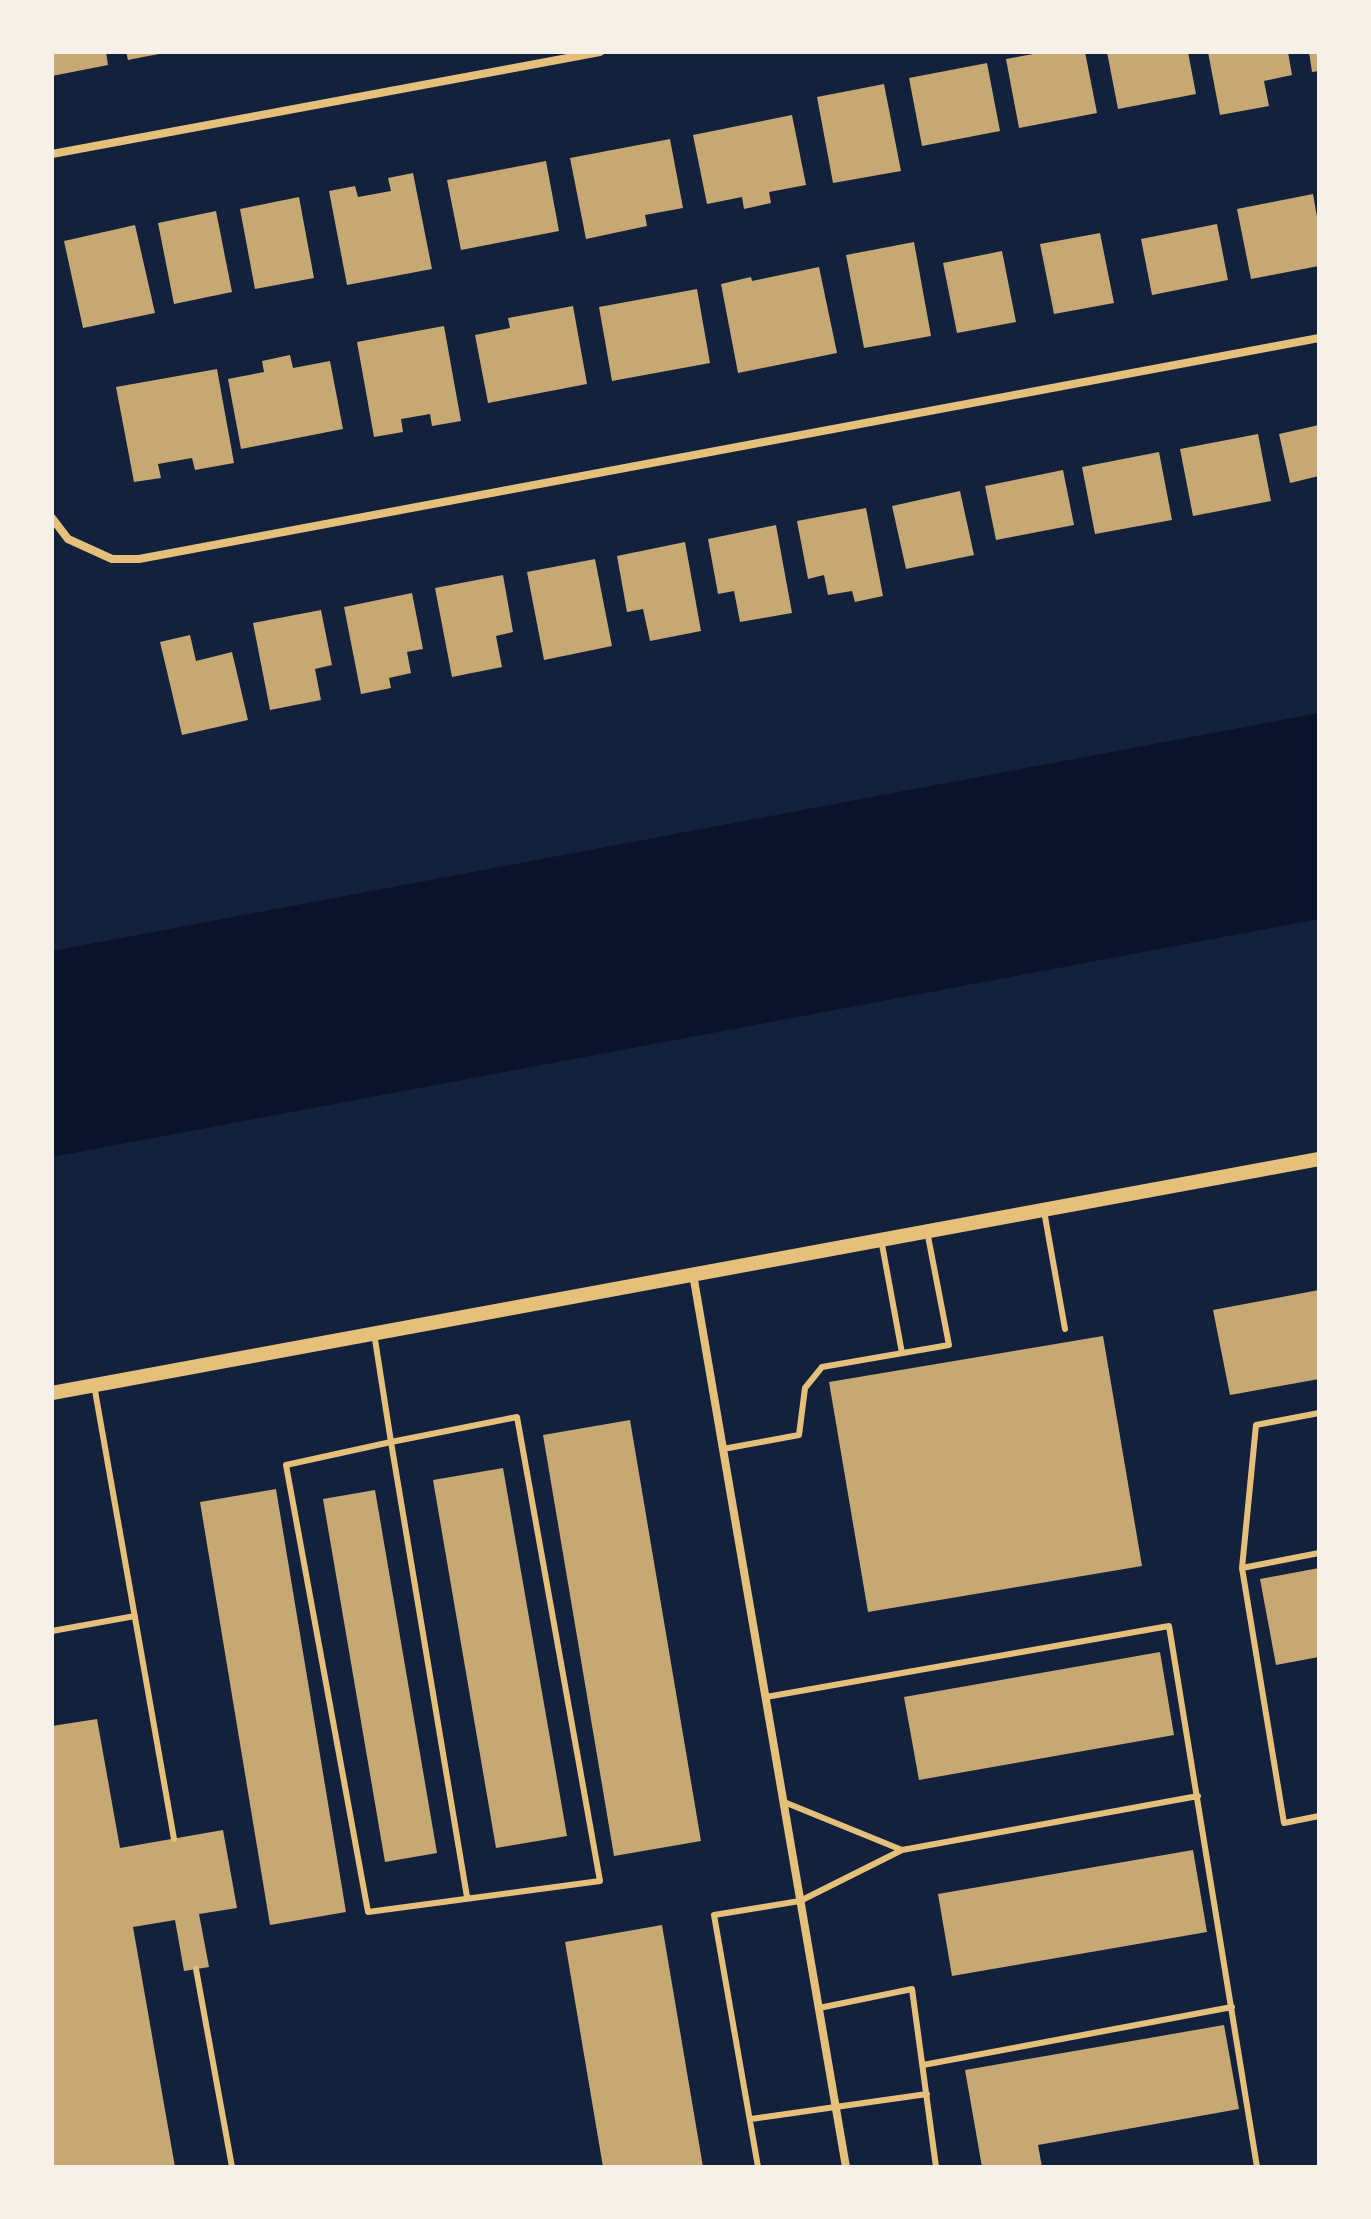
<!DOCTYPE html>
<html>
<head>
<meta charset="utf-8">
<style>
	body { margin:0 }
	#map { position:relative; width:1371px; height:2219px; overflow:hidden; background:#14213d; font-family:"DM Sans",sans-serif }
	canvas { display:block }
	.frame { position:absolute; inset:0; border:54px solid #f6f1e7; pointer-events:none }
</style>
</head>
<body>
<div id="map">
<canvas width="1371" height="2219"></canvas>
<div class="frame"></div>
</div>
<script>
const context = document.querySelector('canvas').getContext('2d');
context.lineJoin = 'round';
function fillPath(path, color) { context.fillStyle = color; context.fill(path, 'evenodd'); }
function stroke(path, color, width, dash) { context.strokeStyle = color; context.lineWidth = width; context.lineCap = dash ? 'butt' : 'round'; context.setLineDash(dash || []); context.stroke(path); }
fillPath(new Path2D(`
	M1319,713v206l-1267,238v-206z`), '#0b132b');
fillPath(new Path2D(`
	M52,52h54l2,13 -56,11z
	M126,52h38v1l-36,7z
	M1044,52h41l12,61 -78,15 -13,-69z
	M1107,52h81l8,42 -78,15z
	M1208,52h80l4,23 -28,6 5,25 -49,9z
	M1309,52h10v19l-7,1z
	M987,63l13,68 -78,15 -13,-68z
	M884,84l17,87 -68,12 -16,-86z
	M792,115l14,70 -37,7 2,11 -27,6 -2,-12 -35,7 -14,-69z
	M670,139l13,69 -38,7 2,11 -61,13 -16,-81z
	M546,161l13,70 -98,19 -14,-70z
	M413,173l19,96 -85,16 -18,-94 26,-5 3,11 33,-6 -3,-13z
	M1313,194l6,34v38l-68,13 -14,-70z
	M299,197l15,81 -59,11 -15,-80z
	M216,211l16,81 -58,12 -16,-81z
	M1217,224l11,56 -76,15 -11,-56z
	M135,225l20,88 -72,15 -19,-87z
	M1100,233l14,70 -60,11 -14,-70z
	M914,242l17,94 -67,12 -18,-93z
	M1002,251l14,71 -59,11 -14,-70z
	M819,267l18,86 -99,20 -17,-89 30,-7 1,4z
	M697,289l13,74 -98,18 -13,-74z
	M573,306l14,78 -99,19 -13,-68 35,-7 -2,-10z
	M444,326l17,95 -29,5 -2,-12 -29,5 2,13 -29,5 -17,-95z
	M290,355l3,13 37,-7 13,68 -102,20 -13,-70 36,-7 -2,-11z
	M217,369l17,94 -39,7 -3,-12 -34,6 3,14 -27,4 -18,-95z
	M1319,425v51l-29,7 -11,-49z
	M1258,434l13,67 -78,15 -13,-67z
	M1159,452l13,68 -77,14 -13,-67z
	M1063,470l11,55 -78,15 -11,-54z
	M960,491l14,64 -68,14 -14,-63z
	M866,508l17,88 -28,6 -3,-11 -24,4 -4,-20 -16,4 -11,-58z
	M776,525l16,88 -52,9 -6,-31 -16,3 -10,-55z
	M685,542l16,89 -51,10 -7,-32 -16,3 -10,-56z
	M595,559l17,87 -68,14 -17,-88z
	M503,575l10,57 -17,4 6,31 -50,10 -17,-89z
	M412,593l11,56 -16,3 4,21 -22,5 2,10 -30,6 -17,-87z
	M321,610l11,55 -17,4 6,31 -51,10 -17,-87z
	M190,635l6,26 36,-9 16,68 -66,15 -22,-93z
	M1319,1290v89l-89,16 -17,-85z
	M1103,1336l39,230 -274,46 -39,-230z
	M630,1420l71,421 -87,15 -71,-421z
	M503,1468l64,368 -71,12 -63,-368z
	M276,1489l70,423 -76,13 -70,-423z
	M375,1490l62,363 -52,9 -62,-363z
	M1319,1568v89l-43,8 -16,-86z
	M1160,1652l14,83 -255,45 -15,-83z
	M97,1719l23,129 103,-18 14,78 -38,6 10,53 -25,4 -9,-51 -42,7 42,240h-123v-441z
	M1193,1850l14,82 -255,44 -14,-82z
	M662,1925l41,242h-100l-38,-225z
	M1224,2025l15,84 -201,36 4,22h-60l-17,-97z`), '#c6a872');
stroke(new Path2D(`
	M1044,1211l21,118
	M881,1239l21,114
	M374,1333l17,109 -105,23 82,447 232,-31 -83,-464 -126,25 76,455
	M94,1385l80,454
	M1319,1413l-63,12 -14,143 42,255 35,-7
	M723,1449l76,-14 6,-47 17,-21 127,-22 -22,-114
	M1242,1568l77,-15
	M52,1631l83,-15
	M766,1697l403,-71 88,541
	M784,1802l118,48
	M196,1969l36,198
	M819,2008l93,-19 24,178
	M923,2065l309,-58
	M751,2119l176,-25
	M758,2167l-44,-252 86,-14 102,-51 296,-54`), '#e5c07b', 6);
stroke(new Path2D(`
	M52,154l548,-102
	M52,518l16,21 44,20h27l1180,-221
	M693,1274l153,893`), '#e5c07b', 8);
stroke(new Path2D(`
	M52,1393l1267,-234`), '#e5c07b', 14);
</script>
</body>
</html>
